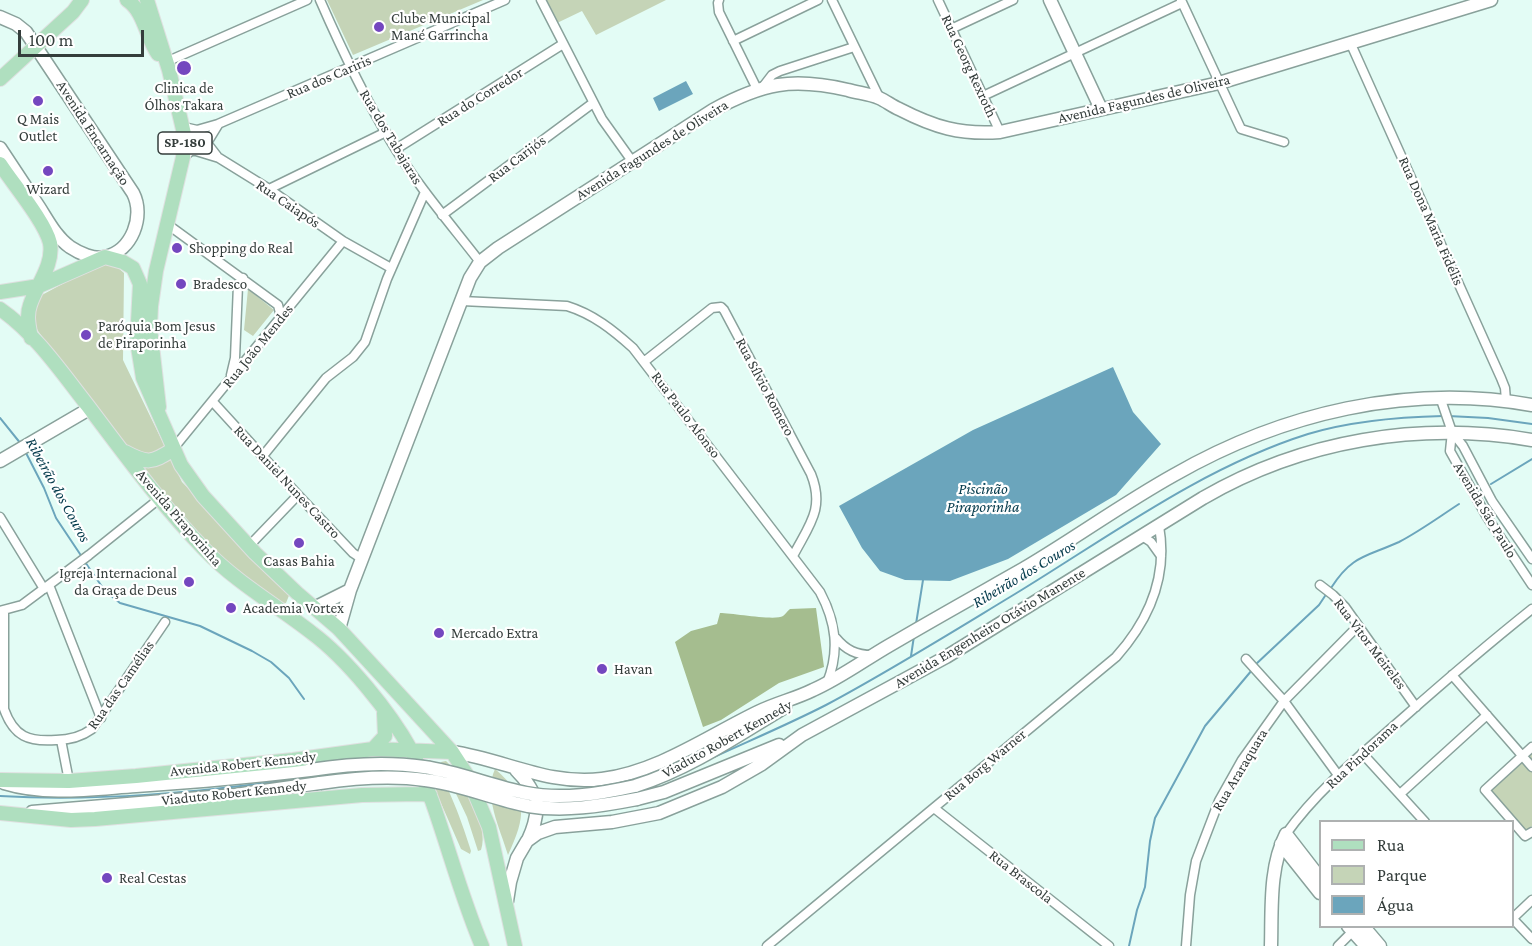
<!DOCTYPE html>
<html>
<head>
<meta charset="utf-8">
<style>
	body { margin:0 }
	#map { position:relative; width:1532px; height:946px; overflow:hidden; background:#e3fcf5; font-family:"Crimson Pro",serif }
	canvas { display:block }
	.legend { position:absolute; left:1319px; top:820px; width:195px; height:108px; box-sizing:border-box; background:#fff; border:2px solid #aeb1b1; margin:0; padding:8px 10px; list-style:none; font-size:18px; color:#343d3b }
	.legend li { display:flex; align-items:center; gap:12px; height:30px }
	.legend b { width:30px; border:2px solid #aeb1b1 }
	.scale { position:absolute; left:18px; top:30px; width:126px; height:27px; box-sizing:border-box; border:3px solid #343d3b; border-top:0; padding-left:8px; font-size:18px; line-height:21px; white-space:nowrap; color:#343d3b; -webkit-text-stroke:4px #fff; paint-order:stroke }
</style>
</head>
<body>
<div id="map">
<canvas width="1532" height="946"></canvas>
<ul class="legend">
<li><b style="height:8px;background:#afdfbf"></b>Rua</li>
<li><b style="height:16px;background:#c5d4b7"></b>Parque</li>
<li><b style="height:16px;background:#6ba5bc"></b>Água</li>
</ul>
<div class="scale">100 m</div>
</div>
<script>
const context = document.querySelector('canvas').getContext('2d');
context.lineJoin = 'round';
function fillPath(path, color) { context.fillStyle = color; context.fill(path, 'evenodd'); }
function stroke(path, color, width, dash) { context.strokeStyle = color; context.lineWidth = width; context.lineCap = dash ? 'butt' : 'round'; context.setLineDash(dash || []); context.stroke(path); }
function write(font, color, halo, rows, align = 'center') {
  context.font = font + ' "Crimson Pro",serif'; context.lineWidth = 4.5; context.setLineDash([]); context.textBaseline = 'middle'; context.strokeStyle = halo; context.fillStyle = color; for (const [text, x, y, turn = 0] of rows) {
    context.save(); context.translate(x, y); context.rotate((+turn || 0) * Math.PI / 180); context.textAlign = isNaN(turn) ? turn : align; if (halo) context.strokeText(text, 0, 0); context.fillText(text, 0, 0); context.restore();
  }
}
fillPath(new Path2D(`
	M327,0h156l-130,55z
	M545,0h121l-70,35 -14,-24 -25,12z
	M105,265l11,1 8,7 -1,87 59,122 108,111 -4,10 -13,-1 -31,-23 -71,-73 -72,-97 -17,-19 -44,-59 -4,-8v-15l6,-12 52,-28z
	M248,289l26,21 -21,26 -9,-6z
	M1532,753v73l-5,5 -38,-42z
	M430,760c16,16 34,68 41,91l-1,3 -9,-5 -38,-87z
	M446,761c17,16 44,65 35,89l-3,1 -11,-34 -26,-55z
	M495,769c34,29 31,47 13,86 -8,-27 -25,-59 -13,-86z`), '#c5d4b7');
fillPath(new Path2D(`
	M816,608l8,59 -45,16 -58,37 -18,7 -28,-85 16,-11 26,-7 3,-11c13,0 55,8 63,3 3,-2 4,-5 7,-7z`), '#a5bd8f');
fillPath(new Path2D(`
	M686,81l7,13 -34,17 -6,-13z
	M1113,367l20,45 28,32 -45,51 -108,64 -58,22 -45,-1 -25,-9 -18,-23 -23,-42 134,-76z`), '#6ba5bc');
stroke(new Path2D(`
	M1448,416l40,2 44,6
	M0,418l21,26
	M25,451l19,37 12,30 26,39
	M1491,484l41,-25
	M85,562l20,29 15,12 80,23 52,25 19,11 18,16 15,21
	M1331,588c21,-33 35,-31 68,-46 21,-11 40,-25 60,-38
	M916,624l7,-44
	M911,656l3,-20
	M1255,665l64,-60 8,-12
	M714,757c37,-17 75,-33 112,-52 62,-33 123,-71 184,-108 96,-58 190,-129 298,-163 43,-13 90,-17 135,-18
	M0,796c97,6 200,-4 297,-17
	M1129,946l8,-36 8,-23 5,-46 5,-23 50,-92 47,-56`), '#6ba5bc', 2);
const street = new Path2D(`
	M320,0c21,48 43,95 70,140 26,44 59,82 90,122
	M541,0l61,119 30,42
	M719,0l-1,3 1,9 38,77
	M832,0l47,97
	M938,0l62,132
	M1181,0l60,129 43,13
	M951,29l62,-29
	M733,41l85,-41
	M1350,42l151,336 4,10 1,13
	M166,62l141,-62
	M762,88l10,-13 8,-4 74,-24
	M983,96l199,-93
	M184,127l13,3 21,-6 287,-124
	M396,149l167,-105
	M217,156l-10,-13 11,-18
	M183,157l8,-6h5l23,7 50,31 74,52 48,27
	M269,189l117,-57
	M442,215l151,-112
	M167,224l111,81 3,12
	M462,301l105,5c26,8 46,24 66,42l187,244c16,30 20,59 7,91
	M645,361l67,-53 9,-1 3,3 87,164c14,35 -2,51 -18,82
	M231,375l4,-17 3,-73 5,-7
	M1440,397l12,35 11,14 29,55 40,58
	M213,402l85,93 55,58 9,6
	M1452,432l-2,19 37,66 45,68
	M173,449l170,-208
	M262,457l64,-79 27,-21 12,-15 22,-63 38,-87
	M0,517l44,72
	M1142,536l9,6 10,14
	M249,546l49,-51
	M49,585l52,133
	M1320,585l13,10 12,12 71,100
	M0,611l22,-6 67,-50 70,-56
	M4,611v98c10,28 25,33 52,31 13,0 25,-3 36,-11l73,-107
	M836,638c10,12 20,17 36,17
	M1246,659l38,42 54,74
	M1452,675l80,92
	M61,740l8,41
	M1532,747l-47,43 40,46 7,-4
	M1362,753l63,69
	M1400,794l87,-79
	M934,808l175,138
	M1286,834c32,-45 76,-80 117,-116 42,-37 85,-74 129,-109
	M1512,918l20,21
	M1513,918l19,-18
	M767,946l349,-289c33,-37 52,-81 43,-131
	M1186,946l4,-51 6,-34 23,-60 23,-41 42,-59 74,-75
	M1338,946l17,-17`);
const secondary = new Path2D(`
	M1050,0l51,109
	M0,17l16,7 10,8 107,161c12,23 -1,58 -28,64 -11,3 -26,-4 -35,-10 -14,-10 -22,-26 -31,-40 -13,-20 -26,-39 -39,-59
	M0,461l89,-52
	M314,608l36,-18
	M339,629l11,-39 120,-312 10,-16 18,-14 215,-138c50,-27 79,-33 135,-20 10,3 22,4 31,8 7,3 13,8 20,11 35,18 61,26 101,23l219,-49 272,-83
	M452,752c51,7 96,34 150,27 56,-7 106,-43 156,-67 18,-9 37,-13 55,-22 27,-12 51,-30 77,-45 44,-26 89,-51 133,-76 51,-30 99,-65 151,-94 108,-62 234,-92 358,-70
	M516,770c23,23 26,40 12,70
	M4,783c42,13 88,6 132,3 58,-4 116,-9 174,-16
	M635,786c54,-17 102,-50 150,-79
	M637,799l27,-7 115,-47
	M32,812l203,-17 85,-12
	M1281,844l39,49
	M507,901l3,-19 7,-24 10,-17 11,-8 17,-6 57,-5 47,-9 63,-26 40,-23 40,-29 144,-78 257,-159c100,-58 216,-77 329,-58
	M1348,926l18,20
	M1363,926l17,20
	M1271,946c1,-37 -2,-79 15,-112l34,44`);
const primary = new Path2D(`
	M127,0c18,12 19,38 31,54
	M147,0l22,70 16,68 -2,19 -27,114 -5,35 -1,22 9,79
	M0,79l73,-67 9,-12
	M0,164c13,20 45,58 50,79 4,22 -14,43 -20,62 -4,11 -1,22 1,33
	M0,292l39,-6 66,-29 18,5 10,6 7,16 -3,57 6,37 38,87 22,31 52,57 42,40 42,36 113,123 15,23 22,52 26,119
	M0,309c35,24 62,64 88,97 37,49 74,100 117,144 32,33 71,55 107,83 35,26 78,79 99,117 9,16 14,34 21,51 17,48 30,98 50,145
	M125,452c22,12 27,11 47,-2
	M373,749l12,-13 -1,-23
	M0,780l69,1 67,-5 157,-16 80,-11 79,3
	M0,813l71,7 24,-1 267,-24 59,-1 9,1`);
stroke(street, '#89a19b', 11);
stroke(secondary, '#89a19b', 15);
stroke(primary, '#dfe0e0', 16);
stroke(street, '#fff', 8);
stroke(secondary, '#fff', 12);
stroke(primary, '#afdfbf', 14);
const secondaryBridge = new Path2D(`
	M310,770c38,-6 75,-9 114,-3 35,5 67,19 102,26 36,7 73,1 109,-7
	M320,783c34,-5 71,-8 105,-3 35,4 68,19 103,26 36,6 73,0 109,-7`);
stroke(secondaryBridge, '#89a19b', 15, []);
stroke(secondaryBridge, '#fff', 12);
for (const [x, y, r, color] of [
	[379,27,6,"#7447bf"],
	[184,68,8,"#7447bf"],
	[38,101,6,"#7447bf"],
	[48,171,6,"#7447bf"],
	[177,248,6,"#7447bf"],
	[181,284,6,"#7447bf"],
	[86,335,6,"#7447bf"],
	[299,543,6,"#7447bf"],
	[189,582,6,"#7447bf"],
	[231,608,6,"#7447bf"],
	[439,633,6,"#7447bf"],
	[602,669,6,"#7447bf"],
	[107,878,6,"#7447bf"]
]) { const dot = new Path2D(); dot.arc(x, y, r, 0, 2 * Math.PI); context.fillStyle = color; context.fill(dot); stroke(dot, '#fff', 2); }
for (const [x, y, w] of [
	[185,143,54]
]) { const box = new Path2D(); box.roundRect(x - w / 2, y - 11, w, 22, 4.5); context.fillStyle = '#fff'; context.fill(box); stroke(box, '#343d3b', 1.5); }
write('bold 14px', '#343d3b', null, [
	["SP-180",185,143]
]);
write('15px', '#343d3b', '#fff', [
	["Clube Municipal",391,18],
	["Mané Garrincha",391,35],
	["Clinica de",184,88,"center"],
	["Ólhos Takara",184,105,"center"],
	["Q Mais",38,119,"center"],
	["Outlet",38,136,"center"],
	["Wizard",48,189,"center"],
	["Shopping do Real",189,248],
	["Bradesco",193,284],
	["Paróquia Bom Jesus",98,326],
	["de Piraporinha",98,343],
	["Casas Bahia",299,561,"center"],
	["Igreja Internacional",177,573,"right"],
	["da Graça de Deus",177,590,"right"],
	["Academia Vortex",243,608],
	["Mercado Extra",451,633],
	["Havan",614,669],
	["Real Cestas",119,878]
], 'left');
write('15px', '#343d3b', '#fff', [
	["Rua Georg Rexroth",969,66,65],
	["Rua dos Cariris",329,77,-23],
	["Rua do Corredor",480,97,-32],
	["Avenida Fagundes de Oliveira",1144,99,-13],
	["Avenida Encarnação",93,133,57],
	["Rua dos Tabajaras",391,137,59],
	["Avenida Fagundes de Oliveira",652,150,-32],
	["Rua Carijós",517,159,-37],
	["Rua Caiapós",288,204,34],
	["Rua Dona Maria Fidélis",1431,221,66],
	["Rua João Mendes",258,346,-51],
	["Rua Sílvio Romero",765,387,62],
	["Rua Paulo Afonso",686,415,53],
	["Rua Daniel Nunes Castro",287,482,47],
	["Avenida São Paulo",1485,510,59],
	["Avenida Piraporinha",179,518,49],
	["Avenida Engenheiro Otávio Manente",990,628,-31],
	["Rua Vitor Meireles",1370,644,53],
	["Rua das Camélias",121,685,-55],
	["Viaduto Robert Kennedy",727,739,-29],
	["Rua Pindorama",1362,755,-43],
	["Avenida Robert Kennedy",243,764,-6],
	["Rua Borg Warner",985,765,-40],
	["Rua Araraquara",1240,770,-59],
	["Viaduto Robert Kennedy",234,793,-6],
	["Rua Brascola",1021,877,38]
]);
write('italic 16px', '#053b4c', '#fff', [
	["Piscinão",983,489],
	["Piraporinha",983,507],
	["Ribeirão dos Couros",58,490,61],
	["Ribeirão dos Couros",1024,574,-31]
]);
</script>
</body>
</html>
